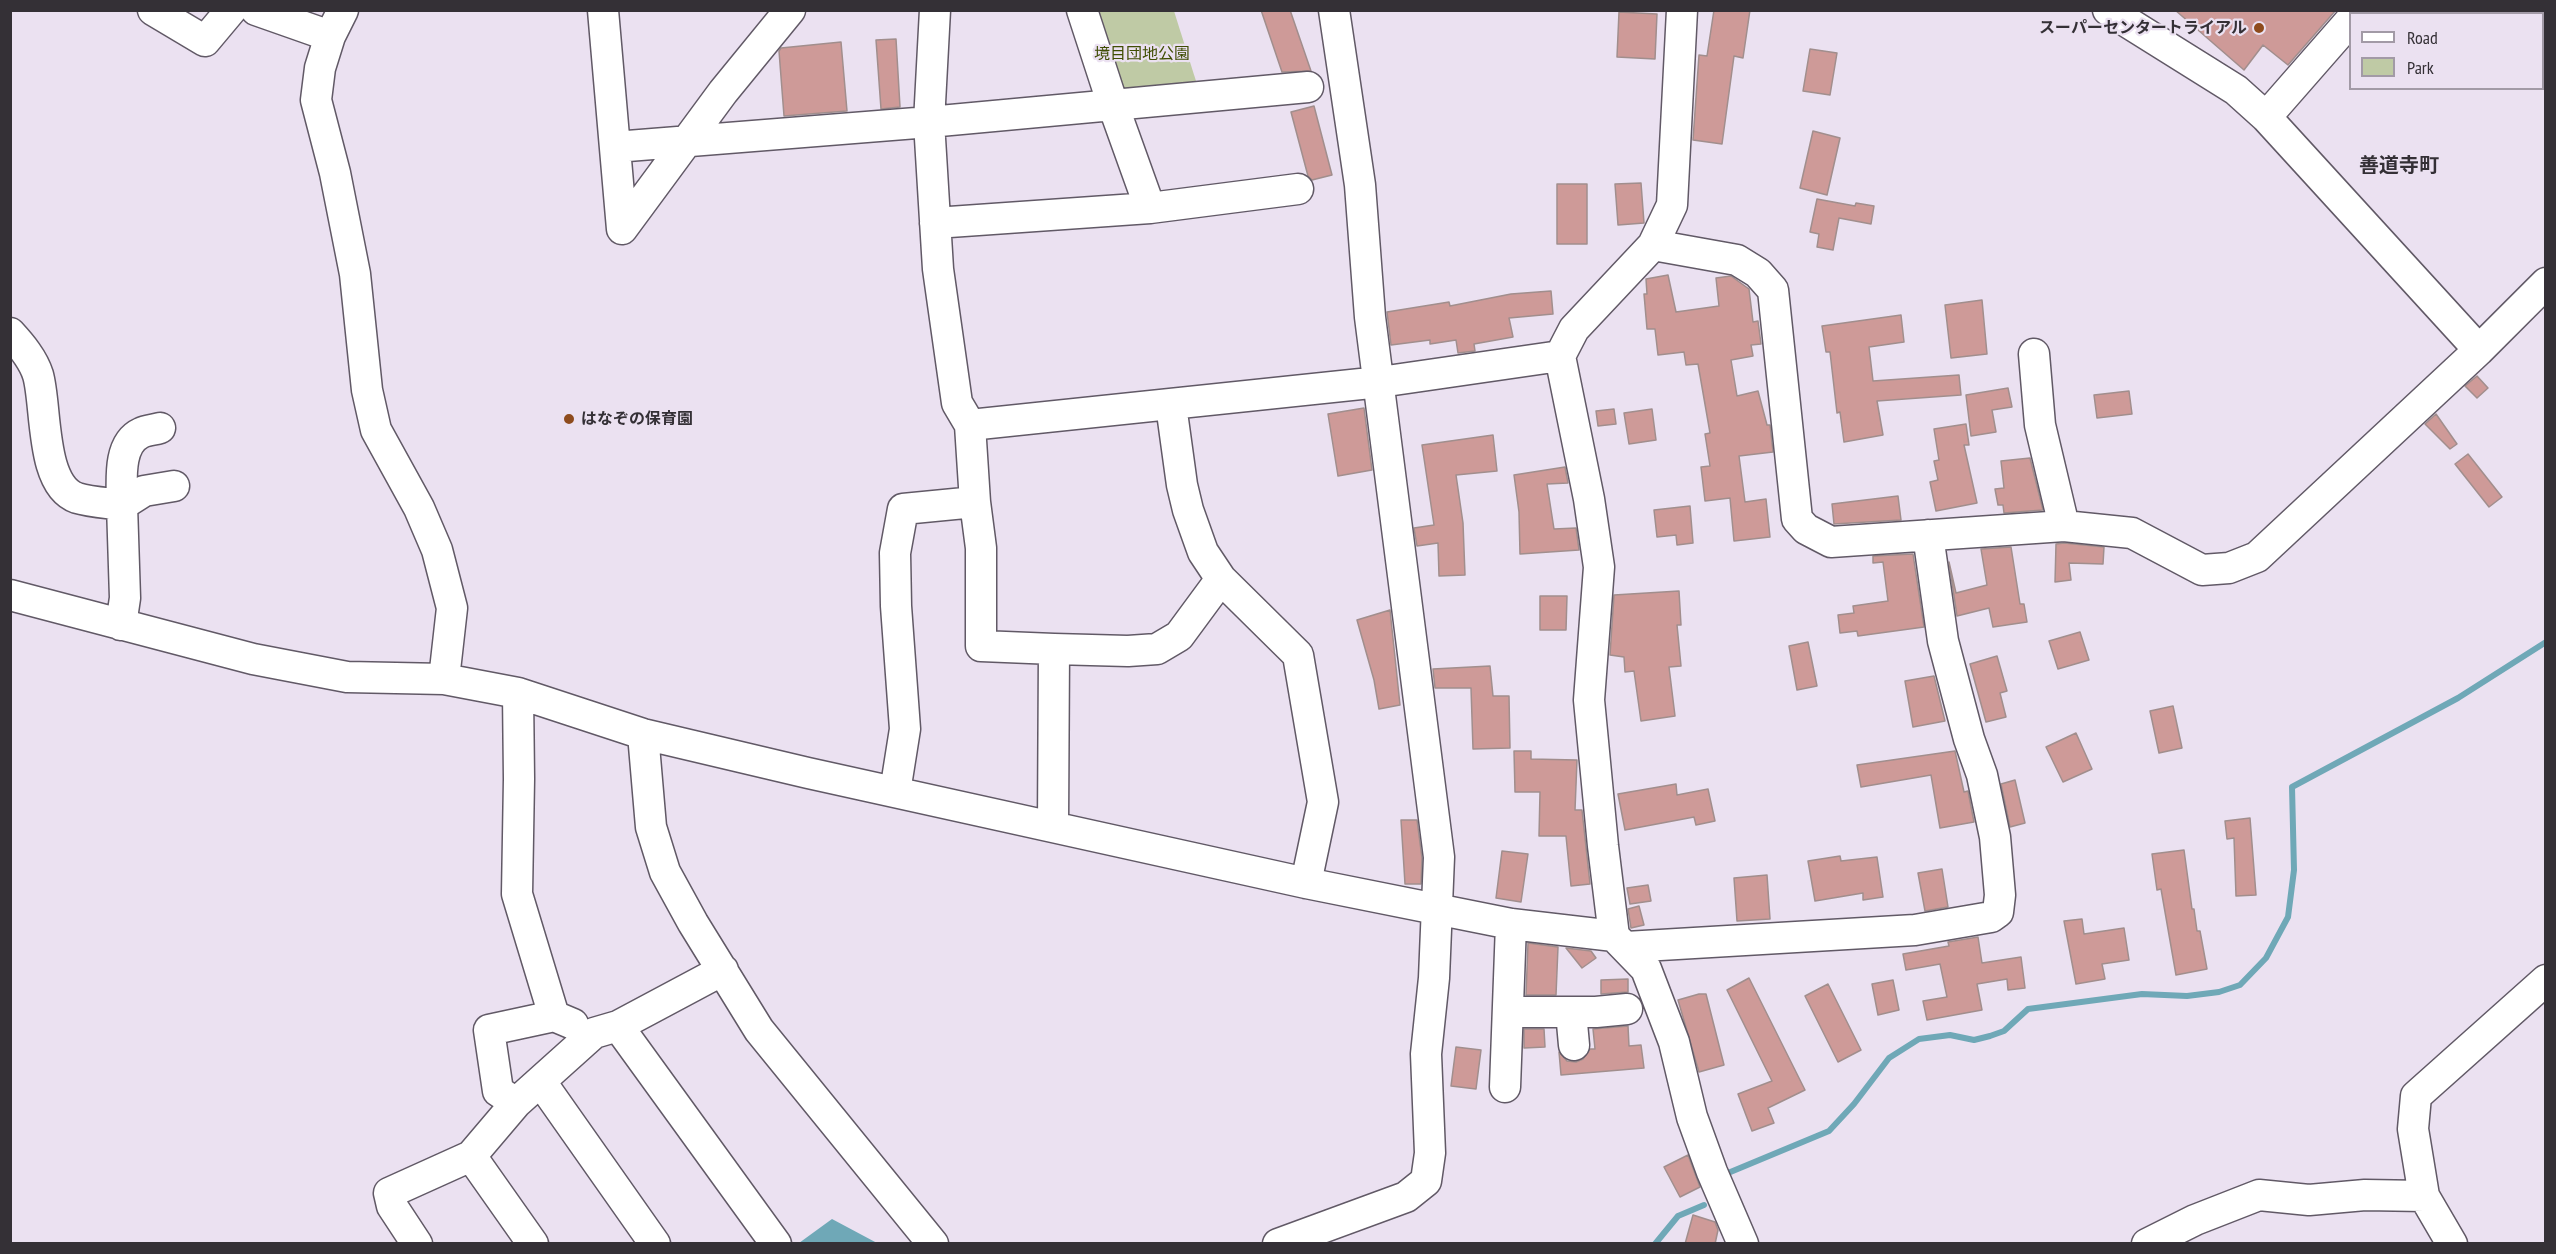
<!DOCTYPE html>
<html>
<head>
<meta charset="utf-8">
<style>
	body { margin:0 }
	#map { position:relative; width:2556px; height:1254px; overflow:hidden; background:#ebe1f1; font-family:"PT Sans Narrow",sans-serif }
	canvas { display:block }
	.frame { position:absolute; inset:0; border:12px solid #343036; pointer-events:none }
	.legend { position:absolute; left:2349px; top:12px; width:195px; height:78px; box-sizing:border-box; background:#ebe1f1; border:2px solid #a29aa6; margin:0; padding:8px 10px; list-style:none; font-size:18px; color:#343036 }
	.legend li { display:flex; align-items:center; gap:12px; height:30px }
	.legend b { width:30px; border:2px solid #a29aa6 }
</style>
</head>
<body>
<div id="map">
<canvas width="2556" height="1254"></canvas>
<div class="frame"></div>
<ul class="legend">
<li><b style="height:8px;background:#fff"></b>Road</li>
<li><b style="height:16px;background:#bfcaa5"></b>Park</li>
</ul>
</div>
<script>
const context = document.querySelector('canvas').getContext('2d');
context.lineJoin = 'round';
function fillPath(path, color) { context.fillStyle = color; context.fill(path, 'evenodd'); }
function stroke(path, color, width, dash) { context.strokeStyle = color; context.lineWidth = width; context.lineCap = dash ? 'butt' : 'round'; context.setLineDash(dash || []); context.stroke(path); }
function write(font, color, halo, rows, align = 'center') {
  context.font = font + ' "PT Sans Narrow","Noto Sans JP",sans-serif'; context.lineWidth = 4.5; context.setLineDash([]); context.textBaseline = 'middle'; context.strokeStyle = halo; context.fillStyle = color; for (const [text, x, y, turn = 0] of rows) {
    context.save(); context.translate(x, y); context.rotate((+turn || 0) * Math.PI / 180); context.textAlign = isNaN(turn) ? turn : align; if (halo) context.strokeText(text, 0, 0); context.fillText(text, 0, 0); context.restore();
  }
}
fillPath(new Path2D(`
	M1082,11h92l27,86 -88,8z`), '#bfcaa5');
fillPath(new Path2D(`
	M832,1219l45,24h-78z`), '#6fa8b7');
stroke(new Path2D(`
	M1728,1173l101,-42 25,-27 35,-46 30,-19 31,-4 24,5 16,-4 14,-5 24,-22 114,-15 45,2 32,-4 21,-7 26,-27 22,-41 6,-47 -2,-83 166,-89 88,-56
	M1655,1244l23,-28 26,-11`), '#6fa8b7', 6);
const building = new Path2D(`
	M1261,10h29l21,61 -29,1z
	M1714,10h36l-7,48 -9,-2 -12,88 -29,-4 6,-85 8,1z
	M2175,10h161l-48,55 -25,-20 -19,25z
	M1619,12l38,2 -2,45 -38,-2z
	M896,39l4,68 -19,2 -5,-69z
	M841,42l6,69 -63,5 -5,-65 2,-3z
	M1810,49l27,4 -7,42 -27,-4z
	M1314,106l18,69 -20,5 -4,-4 -17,-64z
	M1813,131l27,7 -13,57 -27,-7z
	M1641,183l3,40 -26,2 -3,-41z
	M1557,184h30v60h-30z
	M1817,199l38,7 1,-3 18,3 -3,18 -32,-6 -6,32 -16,-3 2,-13 -9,-2z
	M1668,275l8,37 43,-6 -3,-28 15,-2 18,13 4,33 5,-1 3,23 -10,1 2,11 -22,4 6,36 21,-5 9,34h3l3,27 -34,4 6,46 21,-3 4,38 -36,4 -4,-43 -25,3 -4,-34 9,-1 -5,-32 5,-1 -12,-69 -12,1 -2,-13 -26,3 -3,-26h-8l-3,-35h3l-1,-15z
	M1551,291l2,23 -44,4 4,19 -39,7 1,7 -17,2 -2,-13 -26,4v-4l-39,5 -4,-33 62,-10 1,4 61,-12z
	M1982,300l5,54 -36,4 -6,-53z
	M1901,315l3,27 -35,5 4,34 86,-6 2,20 -84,6 6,34 -39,7 -4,-30 -3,1 -7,-61h-4l-4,-26z
	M2477,376l11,12 -11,10 -12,-12z
	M2008,388l4,19 -20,3 4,22 -25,4 -5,-41z
	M2129,391l3,23 -35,4 -3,-23z
	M1364,408l8,62 -34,6 -10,-62z
	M1614,409l2,15 -18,2 -2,-15z
	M1652,409l4,31 -27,4 -5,-31z
	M2436,414l21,30 -7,5 -25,-25z
	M1966,424l3,21h-5l13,58 -41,8 -6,-29 8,-2 -4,-19 5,-1 -5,-31z
	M1493,435l4,36 -41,4 7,48 2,52 -26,1 -1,-33 -21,3 -3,-18 20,-3 -12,-80z
	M2468,454l34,43 -13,10 -34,-43z
	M2030,458l13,52 -39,3 -1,-8h-5l-3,-16 9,-1 -3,-27z
	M1565,467l3,16 -21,1 7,45 22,-1 3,22 -59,4 -1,-42 -5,-37z
	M1898,496l3,24 -67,4 -2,-20z
	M1690,506l3,37 -16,2 -1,-10 -19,2 -3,-27z
	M2064,543l40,4 -1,17 -34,-1 2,17 -16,2 1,-38z
	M2011,547l9,57h4l3,18 -34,5 -4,-19 -32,8 -8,-54 7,31 31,-8 -6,-36z
	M1913,554l11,73 -66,9 -1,-5 -17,2 -2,-18 16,-2 -1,-7 35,-5 -5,-39 -10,1v-7z
	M1679,591l2,34h-4l4,41 -12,1 6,49 -34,5 -7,-50 -9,1 -1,-15 -14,-2 4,-60z
	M1540,596h27l-1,34h-26z
	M1390,610l10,95 -21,4 -5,-29 -17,-60z
	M2080,632l9,28 -31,9 -9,-28z
	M1808,642l9,44 -20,4 -8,-44z
	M1997,656l10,35 -7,2 6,24 -20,5 -16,-58z
	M1490,666l3,30h16l1,52 -37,1 -2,-61h-36l-2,-19z
	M1934,676l11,45 -32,6 -8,-46z
	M2173,706l9,42 -23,5 -9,-42z
	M2076,733l16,36 -29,13 -17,-35z
	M1514,751h17v8l46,1 -2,50h7l8,74 -19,2 -5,-50h-27l1,-44h-25z
	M1955,751l9,41 4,-1 6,31 -34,6 -9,-53 -70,12 -4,-22z
	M2015,780l10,43 -15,4 -9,-43z
	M1676,784l1,11 31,-6 7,32 -19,4 -2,-8 -69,13 -7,-36z
	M2250,818l6,77 -20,1 -2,-58 -7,1 -2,-18z
	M1401,820h16l5,38 -1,26h-16z
	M2184,850l8,59h2l3,22h3l7,38 -31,6 -15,-86 -4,1 -5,-36z
	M1502,851l26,3 -7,48 -25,-4z
	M1840,856l1,5 36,-4 6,40 -20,3v-7l-48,8 -7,-40z
	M1942,869l6,38 -23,4 -7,-38z
	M1767,875l3,44 -33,2 -3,-43z
	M1648,885l3,16 -21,3 -3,-16z
	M1639,906l5,19 -13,3 -3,-19z
	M2082,919l2,15 40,-6 5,32 -27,4 3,15 -29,5 -12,-63z
	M1978,937l4,26 39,-6 4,31 -17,2 -1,-11 -30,5 5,26 -55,10 -4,-19 24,-4 -7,-33 -34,6 -3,-16 46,-8 -1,-4z
	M1528,943l30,4 -2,48h-30z
	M1566,948l25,3 5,7 -14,10z
	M1749,978l56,112 -37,18 6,15 -22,8 -14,-37 34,-13 -45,-91z
	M1628,979v13l-27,2v-14z
	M1893,980l6,30 -21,5 -6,-31z
	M1828,984l33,66 -23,12 -33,-66z
	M1699,994h7l18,71 -25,7 -21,-72z
	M1628,1026l1,20 12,-1 3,23 -83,7 -2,-23 8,9 9,1 7,-3 7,-10h5l-2,-20z
	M1524,1029h20l1,18 -21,1z
	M1456,1047l25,3 -5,39 -25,-3z
	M1688,1155l12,32 -20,10 -16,-30z
	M1693,1215l22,7 3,8 -3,14h-30z`);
fillPath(building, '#ce9a98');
stroke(building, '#a18e8d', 1.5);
const minor = new Path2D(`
	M153,10l52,31 26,-31
	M256,10l74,26
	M343,10l-13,26 -10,32 -4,32 19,73 20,101 12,116 9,40 43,78 18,42 15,58 -8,71
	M603,10l19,219 101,-137 67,-82
	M1082,10l31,95 37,103 148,-19
	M1682,10l-10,195 -19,40 -79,84 -14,27 29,143 10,68 -10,133 14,146 11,90 32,33 28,73 18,75 20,55 31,72
	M2108,10l128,80 30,27 213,233
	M2506,10l4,4
	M2542,42l4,3
	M2266,117l84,-96
	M615,147l314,-25 379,-35
	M935,223l215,-15
	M1653,245l84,15 21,13 15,17 24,229 9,10 25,13 233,-16 68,7 70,37 27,-2 28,-11 222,-207 67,-67
	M10,333c11,12 23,26 28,42 9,31 2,110 39,123 13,4 31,5 45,7l3,93 -4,27
	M2034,354l6,71 24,101
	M1171,405l11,80 6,25 15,42 18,27 77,76 25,147 -17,81
	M970,425l410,-43 180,-26
	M160,428c-6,2 -13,2 -19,5 -24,11 -19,50 -19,72l22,-14 30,-5
	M975,502l6,46v98l73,3 74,2 29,-2 22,-13 42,-57
	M10,595l243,64 94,18 97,2 74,14 125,41 165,39 498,110 205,41 103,12
	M518,693l1,86 -2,115 37,122
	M643,734l8,93 14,45 28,51 66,107 174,214
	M895,792l10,-63 -9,-123 -1,-53 8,-44 72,-7 -5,-77 -13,-22 -19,-134 -9,-147 6,-112
	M1053,826l1,-177
	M1626,947l289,-17 76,-13 7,-5 2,-17 -5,-58 -13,-62 -13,-36 -26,-98 -15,-106
	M1508,1012h88l31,-3
	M1571,1012l3,33
	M618,1026l158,218
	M541,1082l114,162
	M1505,1087l6,-163
	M516,1103l-18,-12 -9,-61 65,-14 19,8
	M471,1156l62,88
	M417,1244l-25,-38 -3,-13 82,-37 45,-53 78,-70 24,-7 105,-56
	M1278,1244l128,-47 20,-16 4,-28 -4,-99 8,-76 5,-121 -69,-540 -10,-132 -26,-175
	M2147,1244l48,-24 64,-25 50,5 56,-5 59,1
	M2452,1244l-28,-48 -11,-67 3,-33 130,-116`);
stroke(minor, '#615966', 33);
stroke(minor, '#fff', 30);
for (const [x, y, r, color] of [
	[2259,28,6,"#8e4b1d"],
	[569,419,6,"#8e4b1d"]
]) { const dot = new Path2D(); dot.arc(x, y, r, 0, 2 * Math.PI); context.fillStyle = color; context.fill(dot); stroke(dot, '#ebe1f1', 2); }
write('bold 16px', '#343036', '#ebe1f1', [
	["スーパーセンタートライアル",2247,28],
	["はなぞの保育園",581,419,"left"]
], 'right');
write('16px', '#404e04', '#ebe1f1', [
	["境目団地公園",1142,54]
]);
write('bold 20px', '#343036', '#ebe1f1', [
	["善道寺町",2399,166]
]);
</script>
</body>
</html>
